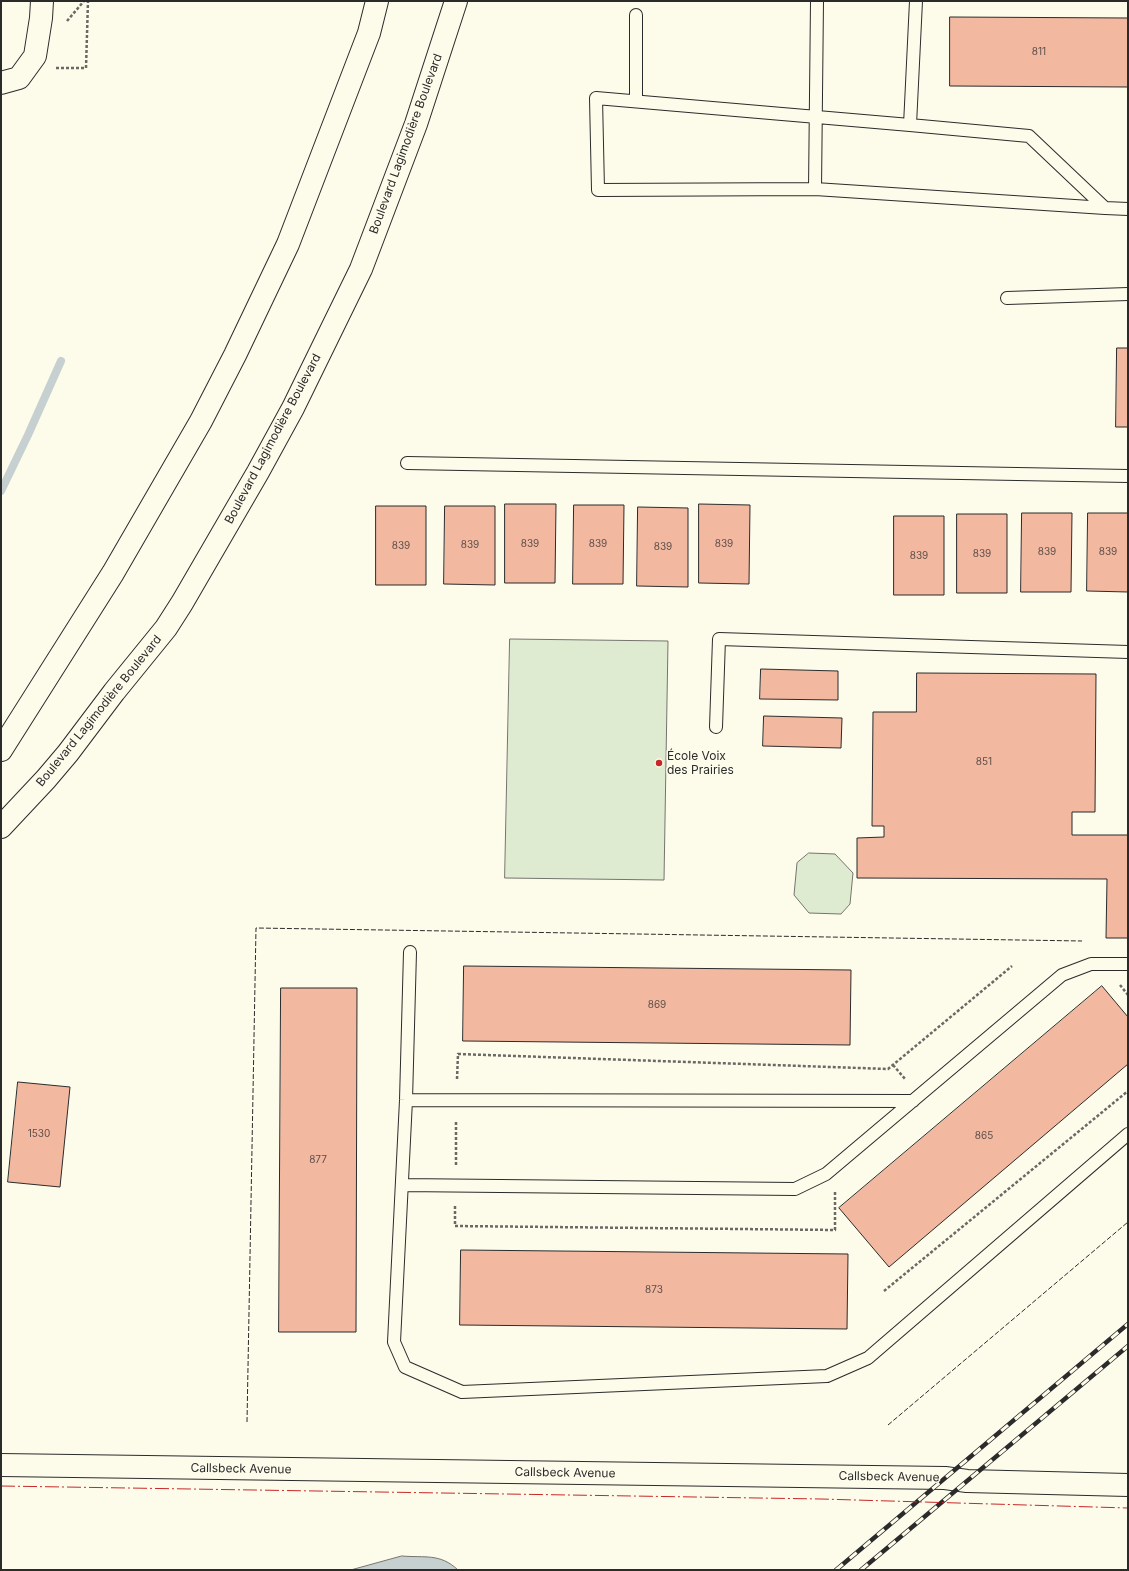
<!DOCTYPE html>
<html>
<head>
<meta charset="utf-8">
<style>
	body { margin:0 }
	#map { position:relative; width:1129px; height:1571px; overflow:hidden; background:#fdfbea; font-family:Inter,sans-serif }
	canvas { display:block }
	.frame { position:absolute; inset:0; border:2px solid #2b2b2b; pointer-events:none }
</style>
</head>
<body>
<div id="map">
<canvas width="1129" height="1571"></canvas>
<div class="frame"></div>
</div>
<script>
const context = document.querySelector('canvas').getContext('2d');
context.lineJoin = 'round';
function fillPath(path, color) { context.fillStyle = color; context.fill(path, 'evenodd'); }
function stroke(path, color, width, dash) { context.strokeStyle = color; context.lineWidth = width; context.lineCap = dash ? 'butt' : 'round'; context.setLineDash(dash || []); context.stroke(path); }
function write(font, color, halo, rows, align = 'center') {
  context.font = font + ' Inter,sans-serif'; context.lineWidth = 3; context.setLineDash([]); context.textBaseline = 'middle'; context.strokeStyle = halo; context.fillStyle = color; for (const [text, x, y, turn = 0] of rows) {
    context.save(); context.translate(x, y); context.rotate((+turn || 0) * Math.PI / 180); context.textAlign = isNaN(turn) ? turn : align; if (halo) context.strokeText(text, 0, 0); context.fillText(text, 0, 0); context.restore();
  }
}
const green = new Path2D(`
	M510,639l158,2 -4,239 -159,-2z
	M809,853l26,1 18,19 -3,31 -9,10 -32,-1 -15,-18 3,-32z`);
fillPath(green, '#deebd1');
stroke(green, '#74746e', 1);
const water = new Path2D(`
	M402,1556c23,2 38,-3 56,14h-107z`);
fillPath(water, '#c7d0d0');
stroke(water, '#74746e', 1);
stroke(new Path2D(`
	M1,491l27,-56 33,-74`), '#c7d0d0', 8);
const building = new Path2D(`
	M950,17l178,1v69l-178,-1z
	M1117,348h11v79h-12z
	M505,504h51l-1,79h-50z
	M699,504l51,1 -1,79 -50,-1z
	M574,505h50l-1,79h-50z
	M376,506h50v79h-50z
	M445,506h50v79l-51,-1z
	M638,507l50,1v79l-51,-1z
	M1022,513h50l-1,79h-50z
	M1088,513h40v79l-41,-1z
	M957,514h50v79h-50z
	M894,516h50v79h-50z
	M761,669l77,2v29l-78,-1z
	M917,673l179,1 -1,138h-23v23h56v103h-22l1,-59 -250,-1v-40l27,-1v-11h-12l1,-114h43z
	M764,716l78,2 -1,30 -78,-2z
	M464,966l387,4 -1,75 -387,-4z
	M1102,986l26,31v47l-239,203 -50,-59z
	M281,988h76l-1,344h-77z
	M18,1082l52,5 -10,100 -52,-5z
	M461,1250l387,4 -1,75 -387,-4z`);
fillPath(building, '#f2b8a0');
stroke(building, '#2b2b2b', 1);
const lane = new Path2D(`
	M916,1l-6,124 119,11 76,72 23,1
	M636,101v-86
	M910,125l-314,-27 2,92 217,-1 290,19
	M815,189l2,-188
	M1007,298l121,-4
	M407,463l721,13
	M716,727l3,-88 409,13
	M410,952l-4,148 -12,242 11,25 57,25 365,-16 41,-18 260,-224
	M406,1100l507,1
	M402,1185l393,4 31,-15 236,-199 29,-11h37`);
const street = new Path2D(`
	M1,83l18,-5 16,-22 6,-38 1,-17
	M1,1465l944,13 22,3 161,4`);
const primary = new Path2D(`
	M1,750l112,-177 88,-152 34,-66 53,-111 81,-211 8,-32
	M1,827l45,-48 22,-26 46,-61 52,-64 16,-25 76,-131 35,-64 68,-139 55,-145 40,-123`);
stroke(lane, '#2b2b2b', 14);
stroke(street, '#2b2b2b', 24);
stroke(primary, '#2b2b2b', 24);
stroke(new Path2D(`
	M67,21l17,-20
	M56,68h30l2,-67
	M1120,985l8,10
	M893,1065l13,15
	M457,1079l1,-25 430,15 124,-103
	M456,1165v-45
	M455,1206v20l380,4v-38
	M884,1291l244,-200`), '#6a6964', 2.5, [3, 2]);
stroke(lane, '#fdfbea', 12);
stroke(street, '#fdfbea', 22);
stroke(primary, '#fdfbea', 22);
const rail = new Path2D(`
	M836,1570l292,-246
	M861,1570l267,-224`);
stroke(rail, '#2b2b2b', 4.5);
stroke(rail, '#fdfbea', 3, [9]);
stroke(new Path2D(`
	M247,1422l9,-494 826,13
	M888,1425l240,-203`), '#2b2b2b', 1, [5, 2]);
stroke(new Path2D(`
	M1,1486l820,13 307,9`), '#c62828', 1, [14, 3, 2, 3]);
for (const [x, y, r, color] of [
	[659,763,4,"#c62828"]
]) { const dot = new Path2D(); dot.arc(x, y, r, 0, 2 * Math.PI); context.fillStyle = color; context.fill(dot); stroke(dot, '#fdfbea', 1.5); }
write('10px', '#5d4e48', null, [
	["811",1039,52],
	["839",530,544],
	["839",598,544],
	["839",724,544],
	["839",470,545],
	["839",401,546],
	["839",663,547],
	["839",1047,552],
	["839",1108,552],
	["839",982,554],
	["839",919,556],
	["851",984,762],
	["869",657,1005],
	["1530",39,1134],
	["865",984,1136],
	["877",318,1160],
	["873",654,1290]
]);
write('12px', '#2b2b2b', '#fdfbea', [
	["Boulevard Lagimodière Boulevard",406,144,-70],
	["Boulevard Lagimodière Boulevard",273,439,-62],
	["Boulevard Lagimodière Boulevard",99,711,-51],
	["Callsbeck Avenue",241,1469,1],
	["Callsbeck Avenue",565,1473,1],
	["Callsbeck Avenue",889,1477,1]
]);
write('12px', '#2b2b2b', '#fdfbea', [
	["École Voix",667,756],
	["des Prairies",667,770]
], 'left');
</script>
</body>
</html>
